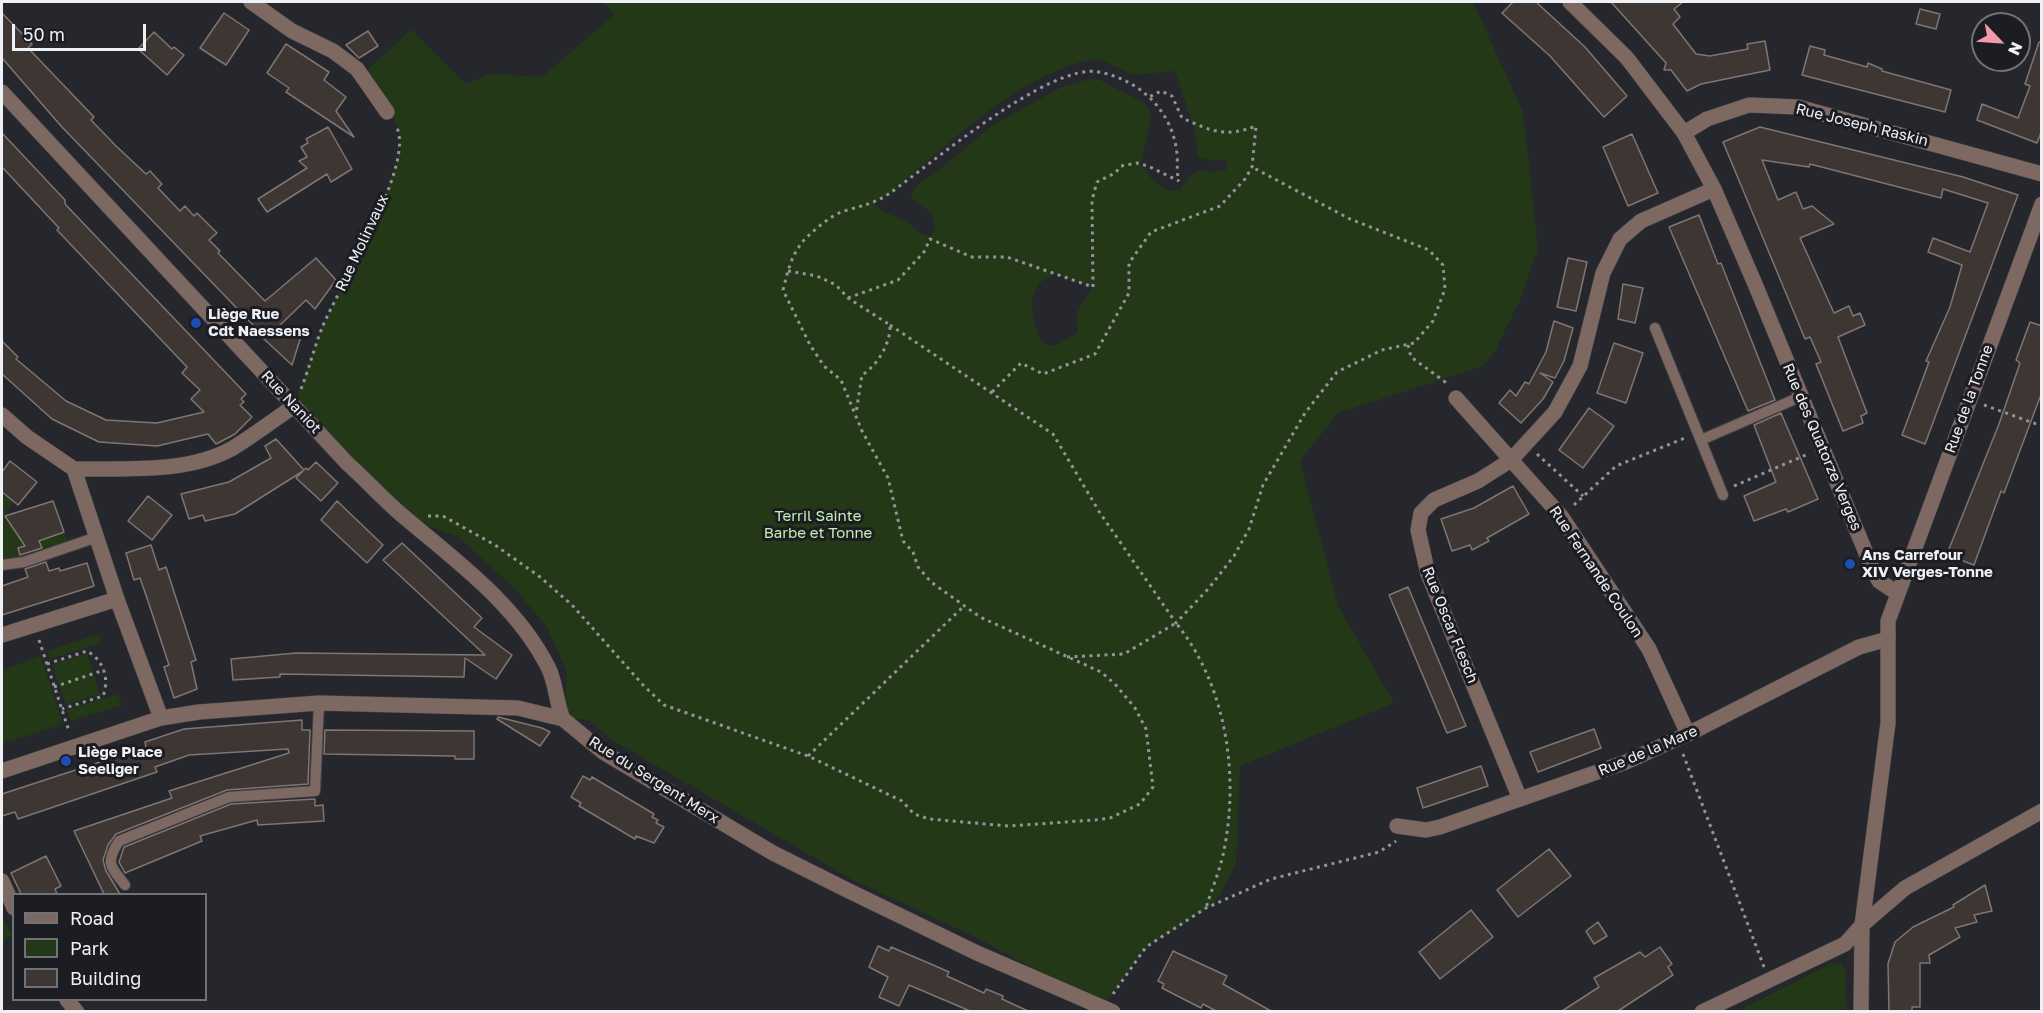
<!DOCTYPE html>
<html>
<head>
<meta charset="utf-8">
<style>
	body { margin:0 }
	#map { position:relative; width:2043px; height:1013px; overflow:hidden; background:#26272d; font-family:"Golos Text",sans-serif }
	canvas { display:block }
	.frame { position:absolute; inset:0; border:3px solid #f0f1f5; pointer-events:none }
	.legend { position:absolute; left:12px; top:893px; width:195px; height:108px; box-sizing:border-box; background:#1c1d23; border:2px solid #717277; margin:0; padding:8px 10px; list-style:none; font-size:18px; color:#f0f1f5 }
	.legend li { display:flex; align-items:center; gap:12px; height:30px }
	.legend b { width:30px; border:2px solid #717277 }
	.north { position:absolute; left:1971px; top:12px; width:60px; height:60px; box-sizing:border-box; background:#1c1d23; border:2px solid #717277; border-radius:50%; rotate:115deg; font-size:16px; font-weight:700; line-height:24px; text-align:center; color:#f0f1f5 }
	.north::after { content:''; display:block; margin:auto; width:21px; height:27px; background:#f39aa8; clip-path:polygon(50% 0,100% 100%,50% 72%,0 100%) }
	.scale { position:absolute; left:12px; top:24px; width:134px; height:27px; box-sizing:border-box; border:3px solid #f0f1f5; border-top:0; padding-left:8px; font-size:18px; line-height:21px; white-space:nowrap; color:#f0f1f5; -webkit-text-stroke:4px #1c1d23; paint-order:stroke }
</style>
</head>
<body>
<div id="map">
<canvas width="2043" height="1013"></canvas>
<div class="frame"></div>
<ul class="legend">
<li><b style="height:8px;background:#7e6862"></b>Road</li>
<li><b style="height:16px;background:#223817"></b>Park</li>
<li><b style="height:16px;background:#3d3633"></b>Building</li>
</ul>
<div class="north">N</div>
<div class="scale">50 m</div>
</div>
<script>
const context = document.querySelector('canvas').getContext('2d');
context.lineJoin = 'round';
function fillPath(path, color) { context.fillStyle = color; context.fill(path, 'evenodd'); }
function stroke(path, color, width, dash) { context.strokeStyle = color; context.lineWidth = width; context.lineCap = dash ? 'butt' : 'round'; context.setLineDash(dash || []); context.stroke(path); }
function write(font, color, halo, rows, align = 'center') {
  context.font = font + ' "Golos Text",sans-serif'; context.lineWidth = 6; context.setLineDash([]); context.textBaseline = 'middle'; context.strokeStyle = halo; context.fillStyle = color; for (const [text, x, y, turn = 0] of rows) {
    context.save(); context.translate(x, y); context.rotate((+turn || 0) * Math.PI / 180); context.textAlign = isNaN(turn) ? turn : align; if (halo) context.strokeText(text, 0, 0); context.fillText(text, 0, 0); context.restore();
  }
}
fillPath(new Path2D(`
	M603,2h870l50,110 15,136 -17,50 -26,53 -12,15 -145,47 -38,48 38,145 56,97 -154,63 -4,98 -21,40 -69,43 -44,60 -120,-67 -129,-60 -241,-140 -24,-21h-25l4,-47 -20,-45 -31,-37 -56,-52 -58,-22 -108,-110 28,-78 61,-125 18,-54 -2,-18 -8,-19 -24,-41 44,-42 55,55 24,-10 52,3 72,-62zM1092,59l10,1 31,15 42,-4 20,61 3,25 14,4 15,-1 -1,10c-27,5 -28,-9 -47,21 -19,1 -30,-13 -38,-28l10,-46 -5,-13 -46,-24 -11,-1 -29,9 -69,38 -38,33 -38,28 -4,7 2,6 18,12 4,15 -5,10c-14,-4 -15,-11 -25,-16 -12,-6 -22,-7 -31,-18l17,-10c57,-49 126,-117 201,-134zM1055,274l38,13 -16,25 1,21 -24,13 -12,-3c-8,-16 -16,-43 -3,-59 4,-4 11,-7 16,-10z
	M2,492l12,10 -8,10 4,3 33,24 21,-7 4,9 -26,9 -3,-9 -21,7 3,9 -17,6 -2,-5z
	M99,634l2,9 -51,16 -3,-8z
	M87,653l13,41 -34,11 -14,-40z
	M41,656l22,68 -61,20v-74z
	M118,694l3,11 -50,16 -4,-11z
	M2,916l10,19 -10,8z
	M1832,963l9,1 4,7 2,40h-109z`), '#223817');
const building = new Path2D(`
	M1513,2h23l49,45 42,49 -23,21 -54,-61 -48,-43z
	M1611,2h72l-9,7 6,8 -7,7 23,30 14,2 38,-7 -1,-5 18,-3 5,29 -69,14 -14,7 -16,-21h-7l2,-7z
	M1920,9l20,5 -4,15 -20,-5z
	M2,13l30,31 -4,4 66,69 -3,3 25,26 30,28 4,-3 12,13 -4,4 22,23 5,-5 9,10 3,-3 20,20 -8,7 11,11 -2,2 47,48 51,-43 20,22 -21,29 -9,-9 -31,30 27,3 -10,32 -41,-38h4l-194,-201 -59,-68z
	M224,13l25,17 -23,35 -26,-17z
	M368,31l10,15 -19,12 -13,-13z
	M154,32l18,17 2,-2 10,8 -17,20 -29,-26z
	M2039,42h3v88l-5,13 -60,-23 5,-16 36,14 12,-32 -5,-2z
	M286,44l43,28 -5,8 22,17 -10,14 18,26 -68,-45 3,-4 -22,-15z
	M1810,46l15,4 -1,5 43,12 1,-4 14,6v2l69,19 -6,22 -143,-37z
	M328,127l24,42 -21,13 -4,-8 -60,38 -9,-13 49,-31 -8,-7 8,-4 -6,-10 7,-4 -2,-4z
	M1760,127l203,50 55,18 -93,249 -23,-9 27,-73 -3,-1 24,-54 12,-42 -34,-13 5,-14 37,14 18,-49 -45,-14 -2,9 -131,-34 -1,3 -47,-7 16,40 18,-8 7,17 9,-3 22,18 -34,14 34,75 15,-7 4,10 7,-3 5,12 -27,12 29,76 -6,3 2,7 -20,8 -27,-67 5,-2 -11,-25 -5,2 -82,-197z
	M2,133l63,67v4l181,190 -5,5 3,3 -4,3 12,12 -17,17 -19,10 -8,-10 -51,12 -58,-4 -47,-23 -50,-45v-33l16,16 -2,2 50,42 40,19 51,3 47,-11 -13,-13 9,-9 -18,-17 5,-6 -130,-137 2,-2 -57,-61z
	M1632,134l26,59 -30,13 -25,-59z
	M1699,215l19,49 3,-1 54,137 -27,11 -79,-184z
	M1568,258l19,4 -11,49 -19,-4z
	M1623,284l20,4 -8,35 -17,-4z
	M1554,321l19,7 -9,33 -9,17 -15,-5 13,9 -10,17 -22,24 -22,-20 11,-13 6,6 9,-14 4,2 17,-32z
	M2030,322l12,4v66l-38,101 -3,-2 -27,74 -24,-9 1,-5 -2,-2 50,-125 21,-61 -4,-3z
	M1614,343l29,10 -17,50 -29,-10z
	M1589,408l25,18 -31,42 -24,-18z
	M1781,413l37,86 -30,13 -2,-3 -32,12 -10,-25 32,-14 -22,-57z
	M276,439l28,31 2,-2 2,2 8,-8 22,21 -17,18 -25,-23 7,-7 -68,43 -30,7 -2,-6 -14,4 -8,-25 48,-12 42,-24 -6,-12z
	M10,461l27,21 -19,23 -16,-13v-20z
	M1513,486l16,28 -42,24 2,3 -17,9 -2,-5 -18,6 -11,-32 33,-11z
	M148,496l24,19 -20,25 -24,-19z
	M53,501l11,31 -25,9 3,7 -22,7 -2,-7 7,-2 -20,-30z
	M337,501l46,44 -16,18 -46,-43z
	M402,543l80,75 -8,9 38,28 -16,24 -31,-21 -1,19 -184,-3v3l-47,3 -2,-21 65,-6 189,2 -102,-95z
	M151,545l8,25 7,-3 30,93 -5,2 6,27 -23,9 -10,-31 5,-2 -22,-67 -7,-20 -6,2 -8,-27z
	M46,562l3,9 10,-3 1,3 27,-8 7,23 -92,29v-29l26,-9 -3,-8z
	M1408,587l58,139 -19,7 -58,-138z
	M498,717l44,11 8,4 -10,14 -43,-27z
	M302,720v10h8l-2,54 -81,6 -111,44 -8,11 -5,15 3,11 14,23h-16l-30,-63 98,-33 -3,-7 120,-38 -1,-4 -99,6 -34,12 2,5 -139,47 -3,-7 -13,4v-22l144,-47 -1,-5 39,-13z
	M1594,729l7,19 -63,24 -8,-20z
	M325,730l149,1v28h-19v-3l-131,-2z
	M1481,766l7,20 -65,22 -6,-20z
	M583,776l7,4 2,-3 62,37 -2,3 6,3 -2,3 8,4 -10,16 -18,-7 -1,3 -56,-33 2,-3 -10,-6z
	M315,799v7l8,-1 1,16 -66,4 -1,-5 -57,16 2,5 -77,32 -6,-11 5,-15 107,-43z
	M1549,849l22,27 -53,41 -21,-27z
	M46,856l15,30 -6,3 2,5h-36l-10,-21z
	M1985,885l7,26 -18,4 3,7 -22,6 5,9 -31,18 1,8h-10v44h-8v4h-23l-1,-47 7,-22 18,-15 41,-20 -1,-2z
	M1471,910l22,27 -53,42 -21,-27z
	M1598,922l9,14 -13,8 -8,-13z
	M878,946l11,5 2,-4 49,21 9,4 -2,4 37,17 2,-4 17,7 -1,3 26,12h-58l-61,-26 -10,21 -20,-9 9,-20 -19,-10z
	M1660,947l12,17 -4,3 5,8 -55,36h-56l37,-24 -5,-9 46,-26 5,5z
	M1173,951l54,25 -4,8 48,27h-55l-13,-7 -2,4 -39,-20 2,-4 -6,-3z`);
fillPath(building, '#3d3633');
stroke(building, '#7f7673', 1.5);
const service = new Path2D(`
	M1655,328l68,167
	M1701,440l99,-43
	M2,565l22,-3 73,-25
	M125,885c-15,-19 -20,-22 -6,-44l110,-44 86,-6 4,-88`);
const minor = new Path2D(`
	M251,2l41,29 41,20 24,18 30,43
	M1570,2l57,56 57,75 30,56 41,95 118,286 6,11 18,12
	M2,92l345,371c19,17 37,37 56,53 53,45 113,88 145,151 8,15 8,36 15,52
	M1684,133l23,-14 42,-14 49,2 244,67
	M1456,398l105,118 88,133 39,85
	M2,415l25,22 47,32 43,130 44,119
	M74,469c52,-1 113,5 159,-21 21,-13 41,-28 61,-42
	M2,635l115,-36
	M2,771l159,-53 38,-6 120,-9 199,5 45,11 40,33 170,101 74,37 130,63 136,59
	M1520,799l-92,-225 -10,-44 3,-17 13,-13 44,-19 33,-21 44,-48 25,-46 23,-93 17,-34 21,-18 73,-32
	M1397,826l29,4 14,-3 186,-65 62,-28 171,-87 29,-8
	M2,881l12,27
	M67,1000l10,12
	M1702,1012l143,-68 17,-19`);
const tertiary = new Path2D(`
	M1862,925l43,-37 137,-77
	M1861,1012l1,-87 26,-202v-102l154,-417`);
stroke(service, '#424349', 12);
stroke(minor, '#424349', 16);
stroke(tertiary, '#424349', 16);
stroke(new Path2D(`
	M788,271l29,5 19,9 12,13 42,27c1,18 -13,41 -28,50l-6,38
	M848,298l50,-18 26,-28 6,-13 42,18h35l86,30 -1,-87 5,-18 18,-9 6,-7 16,-3 11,3 31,15
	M890,325l163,109 47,79 76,110 33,-35 25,-32 15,-27 14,-44 42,-72 32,-41 45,-22 32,-7 19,-22 12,-32 -2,-24 -14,-15 -79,-31 -98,-52
	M1408,345l3,12 37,27
	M301,389c8,-20 13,-41 21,-61 16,-40 95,-165 74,-202
	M992,392l29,-29 22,11 52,-20 34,-61v-30l22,-31 69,-26 25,-27 7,-12 4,-41c-31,12 -45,5 -74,-8l-10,-22 -11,-5 -12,6
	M1984,405l58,21
	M1537,454l46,42
	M1734,486l74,-32
	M1574,505l42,-39 69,-28
	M428,516h15l52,29 45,32 32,28 71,80 21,20 144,51 94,45 12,13 15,5 79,7 87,-6 15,-2 30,-14 13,-17 -7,-58 -11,-21 -20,-24 -14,-12 -121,-55 -49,-35 -13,-15 -5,-15 -10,-11 -15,-63 -26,-47 -21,-51 -17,-14 -14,-21 -27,-55c5,-20 9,-38 24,-53 11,-10 23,-21 37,-26 17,-5 32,-8 46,-18 41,-29 160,-131 209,-121 42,8 74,40 78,82 1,10 -1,17 2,27
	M39,640l30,91
	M1067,657l57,-3 52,-31c51,63 64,154 47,232 -4,18 -12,36 -17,53
	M47,664l40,-13c16,9 23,27 16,45l-41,13
	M54,687l50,-17
	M1683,754l81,213
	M808,756l156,-150
	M1113,994l33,-47 60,-39 65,-29 108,-27 17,-11`), '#939499', 3, [3, 4.5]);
stroke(service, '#7e6862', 10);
stroke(minor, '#7e6862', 15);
stroke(tertiary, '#7e6862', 15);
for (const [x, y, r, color] of [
	[196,323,6,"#1a4fb4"],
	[1850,564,6,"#1a4fb4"],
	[66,761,6,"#1a4fb4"]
]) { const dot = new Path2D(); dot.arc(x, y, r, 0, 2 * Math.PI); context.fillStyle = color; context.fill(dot); stroke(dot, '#1c1d23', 2); }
write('15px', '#f0f1f5', '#1c1d23', [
	["Rue Joseph Raskin",1862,125,14],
	["Rue Molinvaux",362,243,-65],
	["Rue de la Tonne",1969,399,-70],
	["Rue Naniot",291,402,47],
	["Rue des Quatorze Verges",1822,447,67],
	["Rue Fernande Coulon",1596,572,56],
	["Rue Oscar Flesch",1450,625,68],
	["Rue de la Mare",1648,751,-23],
	["Rue du Sergent Merx",654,780,32]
]);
write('bold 15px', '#f0f1f5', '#1c1d23', [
	["Liège Rue",208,314],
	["Cdt Naessens",208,331],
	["Ans Carrefour",1862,555],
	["XIV Verges-Tonne",1862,572],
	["Liège Place",78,752],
	["Seeliger",78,769]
], 'left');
write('15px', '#c1efaf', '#1c1d23', [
	["Terril Sainte",818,516],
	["Barbe et Tonne",818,533]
]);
</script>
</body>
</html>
